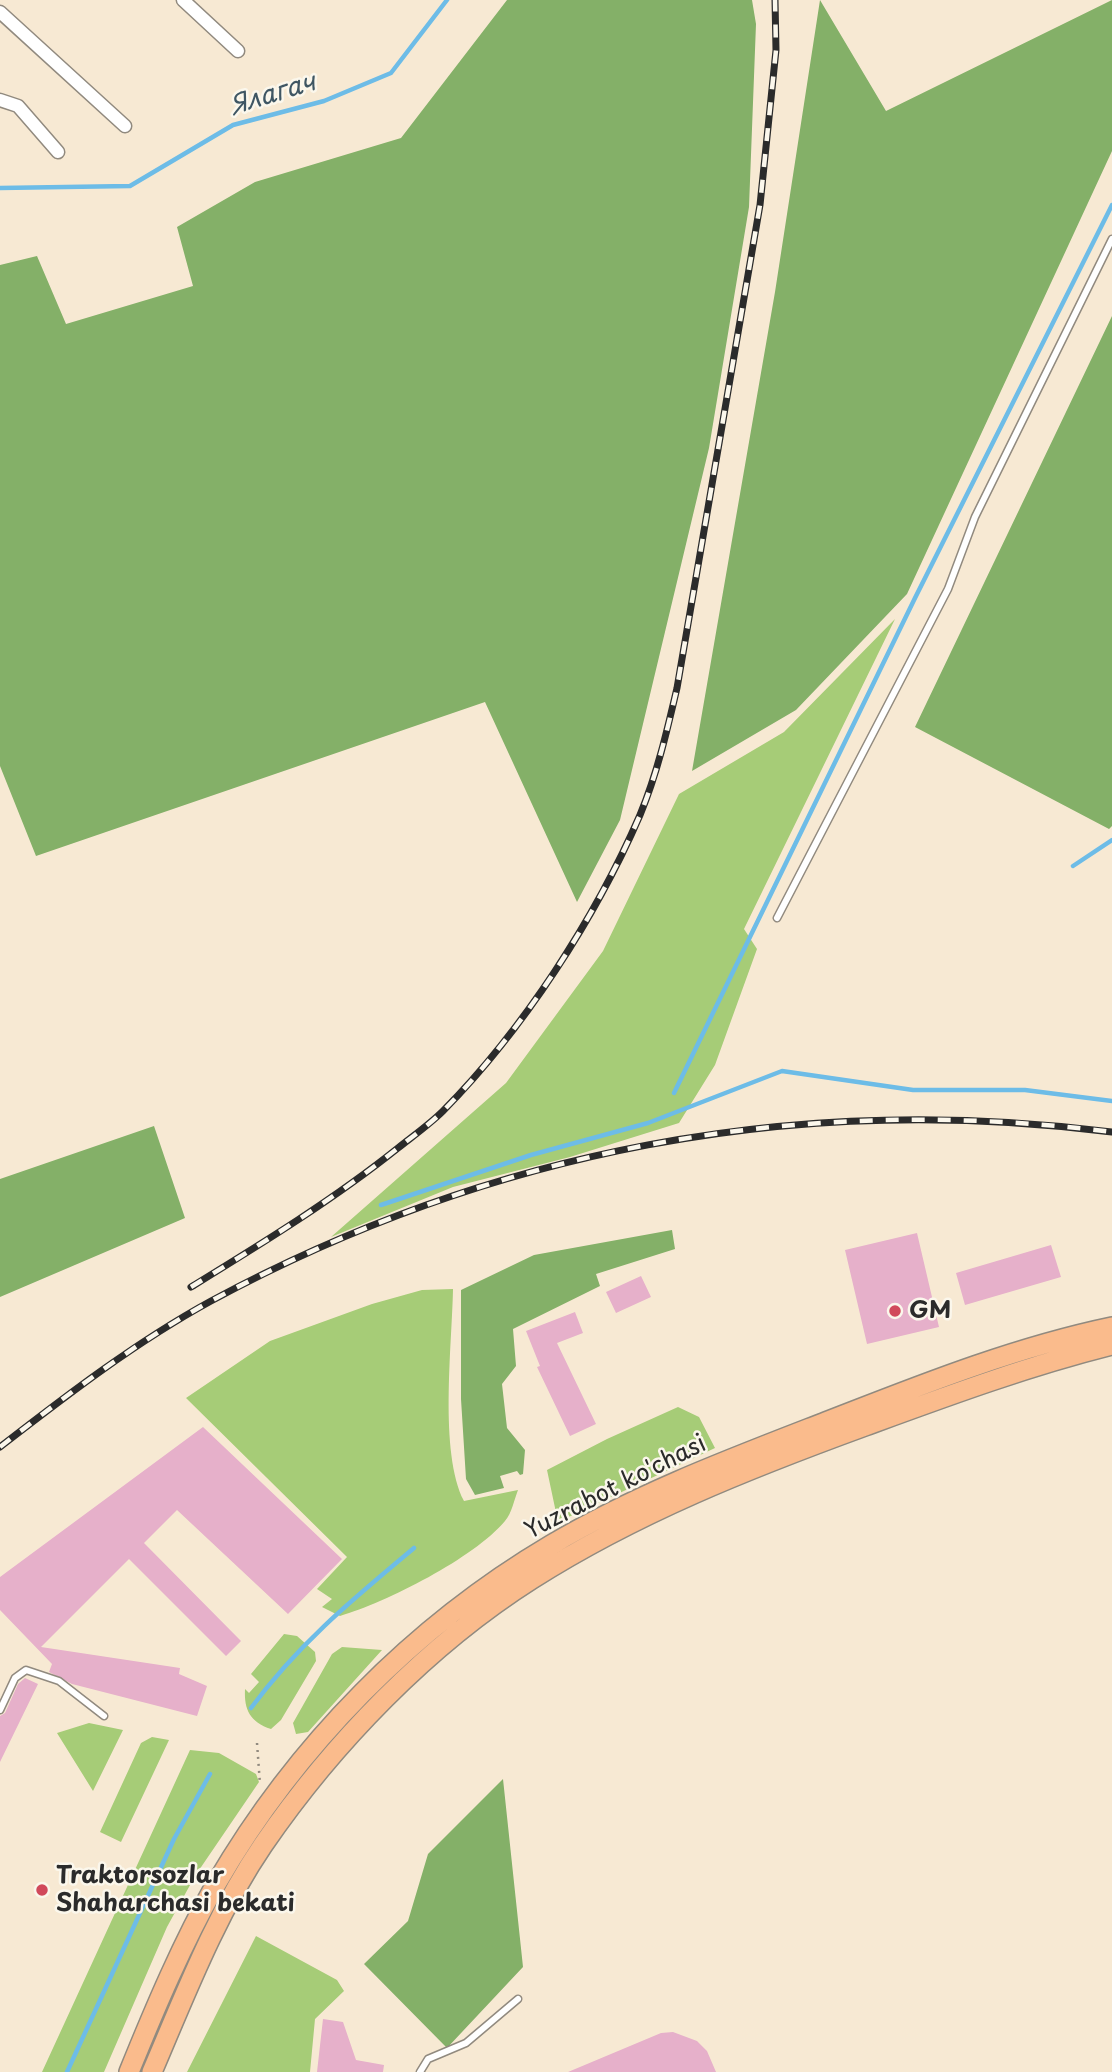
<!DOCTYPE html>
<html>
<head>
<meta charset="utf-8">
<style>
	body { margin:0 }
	canvas { display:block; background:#f7e9d3 }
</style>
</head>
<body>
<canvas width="1112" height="2072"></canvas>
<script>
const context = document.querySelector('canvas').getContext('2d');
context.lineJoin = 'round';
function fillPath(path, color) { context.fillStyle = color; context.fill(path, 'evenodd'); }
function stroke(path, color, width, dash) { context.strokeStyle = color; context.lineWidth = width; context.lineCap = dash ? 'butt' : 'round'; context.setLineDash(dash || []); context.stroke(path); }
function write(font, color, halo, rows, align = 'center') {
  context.font = font + ' "Playpen Sans",sans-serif'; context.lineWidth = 5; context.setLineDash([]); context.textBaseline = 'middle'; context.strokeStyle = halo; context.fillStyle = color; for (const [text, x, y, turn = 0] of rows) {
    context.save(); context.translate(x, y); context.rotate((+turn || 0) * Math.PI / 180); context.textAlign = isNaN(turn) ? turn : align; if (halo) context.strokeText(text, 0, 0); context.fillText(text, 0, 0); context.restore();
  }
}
fillPath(new Path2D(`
	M895,619l-151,310 13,20 -42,116 -36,58 -109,34 -117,30 -122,50 175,-154 97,-132 76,-157 105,-62z
	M453,1289c-1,58 -14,163 11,212l54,-11c-4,10 -6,23 -13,31 -31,37 -118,81 -165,95l-18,-9 10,-8 -15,-10 30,-32 -161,-159 84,-57 102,-37 50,-14z
	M678,1407l21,10 16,31 -157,74 -11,-52 60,-31z
	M284,1634l13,2 18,16 1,9 -35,59 -10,9c-21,-7 -27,-19 -26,-40l4,4 10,-11 -8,-8z
	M342,1647l40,3 -74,82 -12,2 -3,-11 39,-69z
	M89,1723l34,7 -30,61 -36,-58z
	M152,1737l17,3 -48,102 -21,-10 41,-89z
	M190,1750l29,3 37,21 3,8 -64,94 -28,51 -63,145h-62z
	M256,1936l81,44 7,11 -29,28 -5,53h-123z`), '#a6cc77');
fillPath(new Path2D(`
	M507,0h245l4,24 -7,183 -40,241 -89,372 -43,82 -92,-200 -449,154 -36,-90v-501l37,-9 29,68 127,-38 -16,-59 78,-45 146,-44z
	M820,0l66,111 226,-111v151l-205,443 -111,116 -104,61 83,-479z
	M1112,316v510l-3,3 -194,-102z
	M154,1126l31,92 -185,79v-118z
	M672,1230l3,19 -79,25 4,12 -87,43 3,37 -14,18 5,44 18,22 -2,24 -3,1 -3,-4 -17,5 4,12 -29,7 -9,-16 -5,-80v-109l73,-35z
	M503,1779l20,188 -76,81 -83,-84 44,-43 20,-67z`), '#84b068');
stroke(new Path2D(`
	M0,188l130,-2 103,-61 91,-24 67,-28 56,-73
	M1073,866l39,-26
	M674,1093l241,-495 197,-393
	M381,1205l150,-50 117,-32 134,-52 131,19h112l87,11
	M251,1708c48,-65 102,-109 163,-160
	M67,2072l107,-233 36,-65`), '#6dbce7', 4.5);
fillPath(new Path2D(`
	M917,1233l22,94 -72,17 -22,-94z
	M1051,1245l10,32 -96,28 -9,-32z
	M641,1276l10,21 -35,16 -10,-21z
	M575,1312l8,21 -26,10 39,81 -26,12 -33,-69 3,-1 -14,-35z
	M203,1427l139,132 -54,55 -111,-104 -33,33 97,98 -15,15 -97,-97 -88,88 139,21 -1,6 28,12 -10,30 -125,-32 -23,-12 3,-8 -52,-54v-33z
	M25,1678l13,6 -38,78v-46l5,-3 13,-29z
	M323,2019l20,3 13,38 28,5 -1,7h-66z
	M673,2032l24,9 10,10 9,21h-148l93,-39z`), '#e6b0ca');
const lane = new Path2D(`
	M777,918l171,-329 27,-72 137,-278
	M0,1710l15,-32 11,-8 33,11 45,35
	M420,2072l8,-13 38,-16 52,-44`);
const street = new Path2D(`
	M183,0l55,51
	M0,12l125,114
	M0,100l18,6 40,46`);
const primary = new Path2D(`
	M129,2072c26,-64 53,-128 87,-188 80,-138 198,-258 335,-339 86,-51 179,-86 272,-122 95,-37 189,-75 289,-96
	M152,2072c33,-77 64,-158 111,-227 70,-102 165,-200 269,-266 104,-66 218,-111 333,-153 82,-30 163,-60 247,-81`);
stroke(lane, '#918a7f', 9);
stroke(street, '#918a7f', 15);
stroke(primary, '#918a7f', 22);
stroke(new Path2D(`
	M257,1743l3,41`), '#918a7f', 2.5, [2, 5]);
stroke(lane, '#fff', 6);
stroke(street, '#fff', 12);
stroke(primary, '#fabb8c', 19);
const rail = new Path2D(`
	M191,1287c70,-43 142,-87 207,-139 15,-12 32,-24 45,-37 80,-81 152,-192 197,-296 17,-41 27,-84 37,-127l83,-483 16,-155 -1,-50
	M0,1447c67,-52 136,-105 211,-146 280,-151 585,-209 901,-169`);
stroke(rail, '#2b2b2b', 7);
stroke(rail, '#fbf7ec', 4.5, [13]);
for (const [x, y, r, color] of [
	[895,1311,7,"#d1495b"],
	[42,1890,7,"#d1495b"]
]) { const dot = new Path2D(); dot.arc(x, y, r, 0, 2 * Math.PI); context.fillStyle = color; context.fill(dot); stroke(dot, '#fbf7ec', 2.5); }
write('bold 24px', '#2b2b2b', '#fbf7ec', [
	["GM",909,1311],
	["Traktorsozlar",56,1876],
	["Shaharchasi bekati",56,1904]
], 'left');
write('24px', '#2b2b2b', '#fbf7ec', [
	["Yuzrabot ko'chasi",616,1488,-27]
]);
write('italic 26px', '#3f5663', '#fbf7ec', [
	["Ялагач",273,95,-17]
]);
</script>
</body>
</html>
